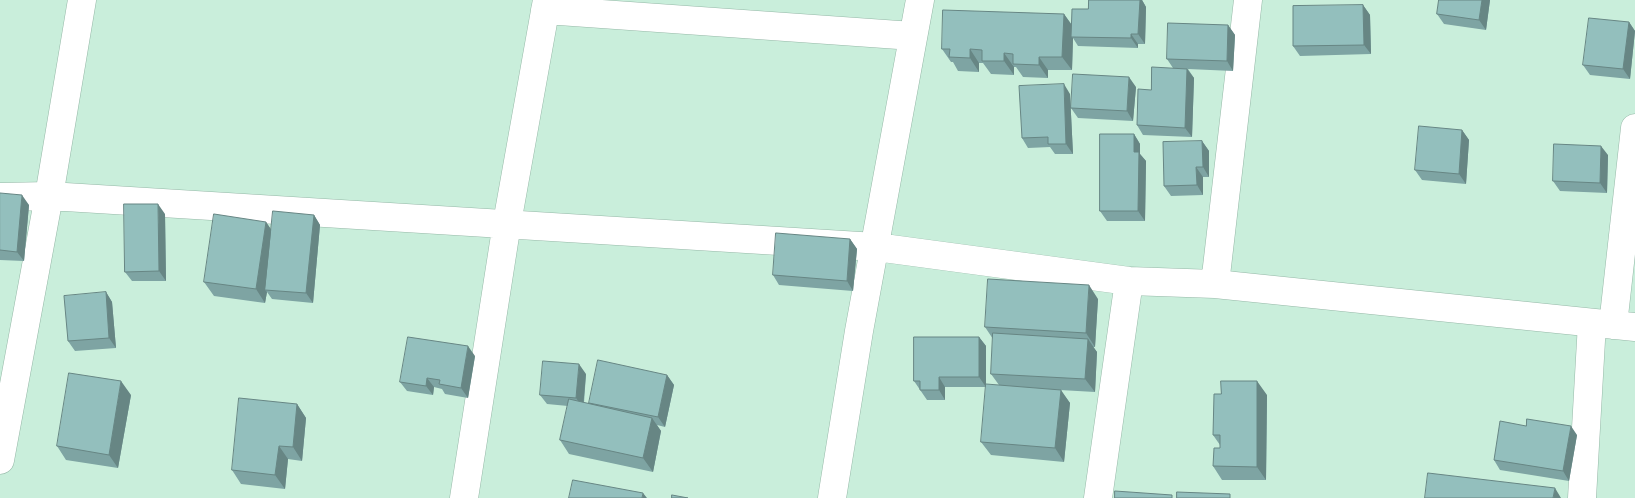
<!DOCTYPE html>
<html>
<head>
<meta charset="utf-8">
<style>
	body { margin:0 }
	canvas { display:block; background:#c9eedb }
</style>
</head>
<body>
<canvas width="1635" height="498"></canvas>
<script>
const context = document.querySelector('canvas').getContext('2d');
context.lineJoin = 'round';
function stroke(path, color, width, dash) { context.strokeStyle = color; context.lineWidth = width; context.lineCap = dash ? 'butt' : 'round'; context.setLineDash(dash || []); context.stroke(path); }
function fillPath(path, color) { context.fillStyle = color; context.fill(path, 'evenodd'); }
const minor = new Path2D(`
	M545,10l368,26
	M0,197l49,-1 827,51 253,34 86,3 420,43
	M1215,284l33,-284
	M1613,325l22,-197
	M0,460l49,-264 33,-196
	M464,498l43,-275 40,-223
	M832,498l27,-167 61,-331
	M1098,498l31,-217
	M1582,498l10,-175`);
stroke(minor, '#95b8a7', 29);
stroke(minor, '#fff', 28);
fillPath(new Path2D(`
	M1089,0h53l4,7 -1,37h-7v4l-60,-2 -5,-8 -1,32h-24v8l-25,-1 -7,-10h-2v8l-23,-1 -8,-11h-4v9l-21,-1 -5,-9h-2l-9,-13 122,-35 8,11 16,-16z
	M1439,0h51l-4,30 -42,-6 -7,-10z
	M1363,5l7,10 1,39 -71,2 -7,-10z
	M1629,22l6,9 -5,48 -40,-4 -7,-10z
	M1228,25l7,10 -2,36 -45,-2 6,9 -2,59 -49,-2 -6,-10 36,-57 -6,-9z
	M1136,87l-3,34 -55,-3 -7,-10z
	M1070,94l3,60h-18l-5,-7 -22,1 -6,-10z
	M1462,130l7,10 -3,44 -44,-4 -7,-10z
	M1134,134l6,10v10l6,7 -1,60h-38l-7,-10z
	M1202,141l7,10v26h-6v18l-32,1 -7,-10z
	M1608,155l-1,38 -47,-2 -7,-10z
	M0,193l29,12 -5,56 -24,-1z
	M165,214l1,67h-34l-7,-9z
	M314,215l6,10 -7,78 -41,-4 -5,-7 -2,11 -51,-7 -10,-14 62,-60 5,8z
	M850,239l7,10 -4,42 -74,-6 -6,-10z
	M106,292l6,10 4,46 -41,3 -7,-10z
	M1098,299l-3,48h-2l4,5 -2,40 -35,-2 10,13 -6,59 -73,-7 -10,-13 18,-57 -8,-11 2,-35 -8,-12z
	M979,337l7,9v41h-41v13h-18l-13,-19z
	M475,356l-7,42 -23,-4 -3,-5 -8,-2 -1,8 -26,-4 -7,-9z
	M586,374l-2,29 6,1 -1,-1 78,-28 7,10 -9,42 -8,-2 4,6 -8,41 -84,-18 -9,-14 8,-34 -21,-2 -7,-9z
	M131,395l-13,73 -52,-8 -9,-14z
	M1267,395l-1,85h-44l-9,-14 7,-18v-3l-7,-10z
	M297,404l9,14 -4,43 -14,-2 -3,30 -44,-5 -9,-14z
	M1526,426l51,9 -8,46 -69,-11 -6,-10z`), '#7ea4a3');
fillPath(new Path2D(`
	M1140,0h2l4,7 -1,37 -7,-10z
	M1482,0h8l-4,30 -7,-10z
	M1363,5l7,10 1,39 -7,-9z
	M1064,14l9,13 -2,10 2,1 -1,32 -10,-13z
	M1629,22l6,9 -5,48 -7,-10z
	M1228,25l7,10 -2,36 -6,-10z
	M1131,34l7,10v4l-7,-10z
	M970,49l9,14v9l-9,-14z
	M1004,53l10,14v8l-10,-14z
	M1039,57l9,13v8l-9,-13z
	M1187,69l7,9 -2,59 -7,-9z
	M1129,77l7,10 -3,34 -6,-10z
	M1064,84l6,10 3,60 -7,-10z
	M1462,130l7,10 -3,44 -7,-10z
	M1134,134l6,10v10l6,7 -1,60 -7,-10 -4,-59z
	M1202,141l7,10v26l-6,-10z
	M1601,146l7,9 -1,38 -7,-10z
	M1196,167l7,10v18l-6,-10z
	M22,195l7,10 -5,56 -7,-9z
	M158,204l7,10 1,67 -7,-10z
	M314,215l6,10 -7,78 -7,-10z
	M266,222l9,13 -10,55 2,2 -2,11 -9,-14z
	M850,239l7,10 -4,42 -6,-10z
	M1089,285l9,14 -3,48 -9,-14z
	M106,292l6,10 4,46 -7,-10z
	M979,337l7,9v41l-7,-10z
	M1088,339l9,13 -2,40 -10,-13z
	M468,346l7,10 -7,42 -7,-10z
	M579,364l7,10 -3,34 -7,-10z
	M667,375l7,10 -9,42 -7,-10z
	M939,377l6,10v13l-6,-10z
	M427,378l7,9 -1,8 -7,-9z
	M121,381l10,14 -13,73 -9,-13z
	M1257,381l10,14 -1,85 -9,-13z
	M1061,390l9,13 -6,59 -9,-14z
	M297,404l9,14 -4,43 -9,-14z
	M652,418l9,13 -8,41 -10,-14z
	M1571,426l6,9 -8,46 -6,-10z
	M279,446l9,13 -3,30 -10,-14z
	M1555,488l6,10h-8z
	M643,493l4,5h-5z`), '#678684');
const building = new Path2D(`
	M1089,0h51l-2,34h-7v4l-60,-1 1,-28h16z
	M1439,0h43l-3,20 -42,-6z
	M1363,5l1,40 -71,1v-40z
	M943,10l121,4 -2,43h-23v8l-26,-1v-10l-9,-1v8h-22v-11l-12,-1v9l-21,-1 1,-8h-8z
	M1589,18l40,4 -6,47 -40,-4z
	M1168,23l60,2 -1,36 -60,-2z
	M1152,67l35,2 -2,59 -48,-3 1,-36 13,1z
	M1073,74l56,3 -2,34 -56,-3z
	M1064,84l2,60h-18v-7l-26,1 -3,-52z
	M1419,126l43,4 -3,44 -44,-4z
	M1100,134h34v18h5l-1,59h-38z
	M1202,141l1,26h-7l1,18 -33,1 -1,-44z
	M1554,144l47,2 -1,37 -47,-2z
	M0,193l22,2 -5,57 -17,-2z
	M124,204h34l1,67 -34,1z
	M273,211l41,4 -8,78 -41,-3z
	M214,214l52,8 -10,67 -52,-7z
	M776,233l74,6 -3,42 -74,-6z
	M988,279l101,6 -3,48 -101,-6z
	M106,292l3,46 -41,3 -4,-45z
	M993,333l95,6 -3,40 -94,-5z
	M408,337l60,9 -7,42 -22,-4 1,-4 -13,-2 -1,8 -26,-4z
	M914,337h65v40h-40v13h-19v-9h-6z
	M598,360l69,15 -9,42 -69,-14z
	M543,361l36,3 -3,34 -36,-3z
	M69,373l52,8 -12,74 -52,-9z
	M1221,381h36v86l-44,-1 1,-18h6v-13h-7l1,-41h7z
	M986,384l75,6 -6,58 -74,-6z
	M239,398l58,6 -4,43 -14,-1 -4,29 -43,-5z
	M569,399l83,19 -9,40 -83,-18z
	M1527,419l44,7 -8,45 -69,-11 6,-39 26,5z
	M1428,473l127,15 -2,10h-128z
	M573,480l70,13 -1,5h-73z
	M1115,491l57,4v3h-57z
	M1177,492l53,2v4h-53z
	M672,495l16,3h-16z`);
fillPath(building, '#93bfbd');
stroke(building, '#678684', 1);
</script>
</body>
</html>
